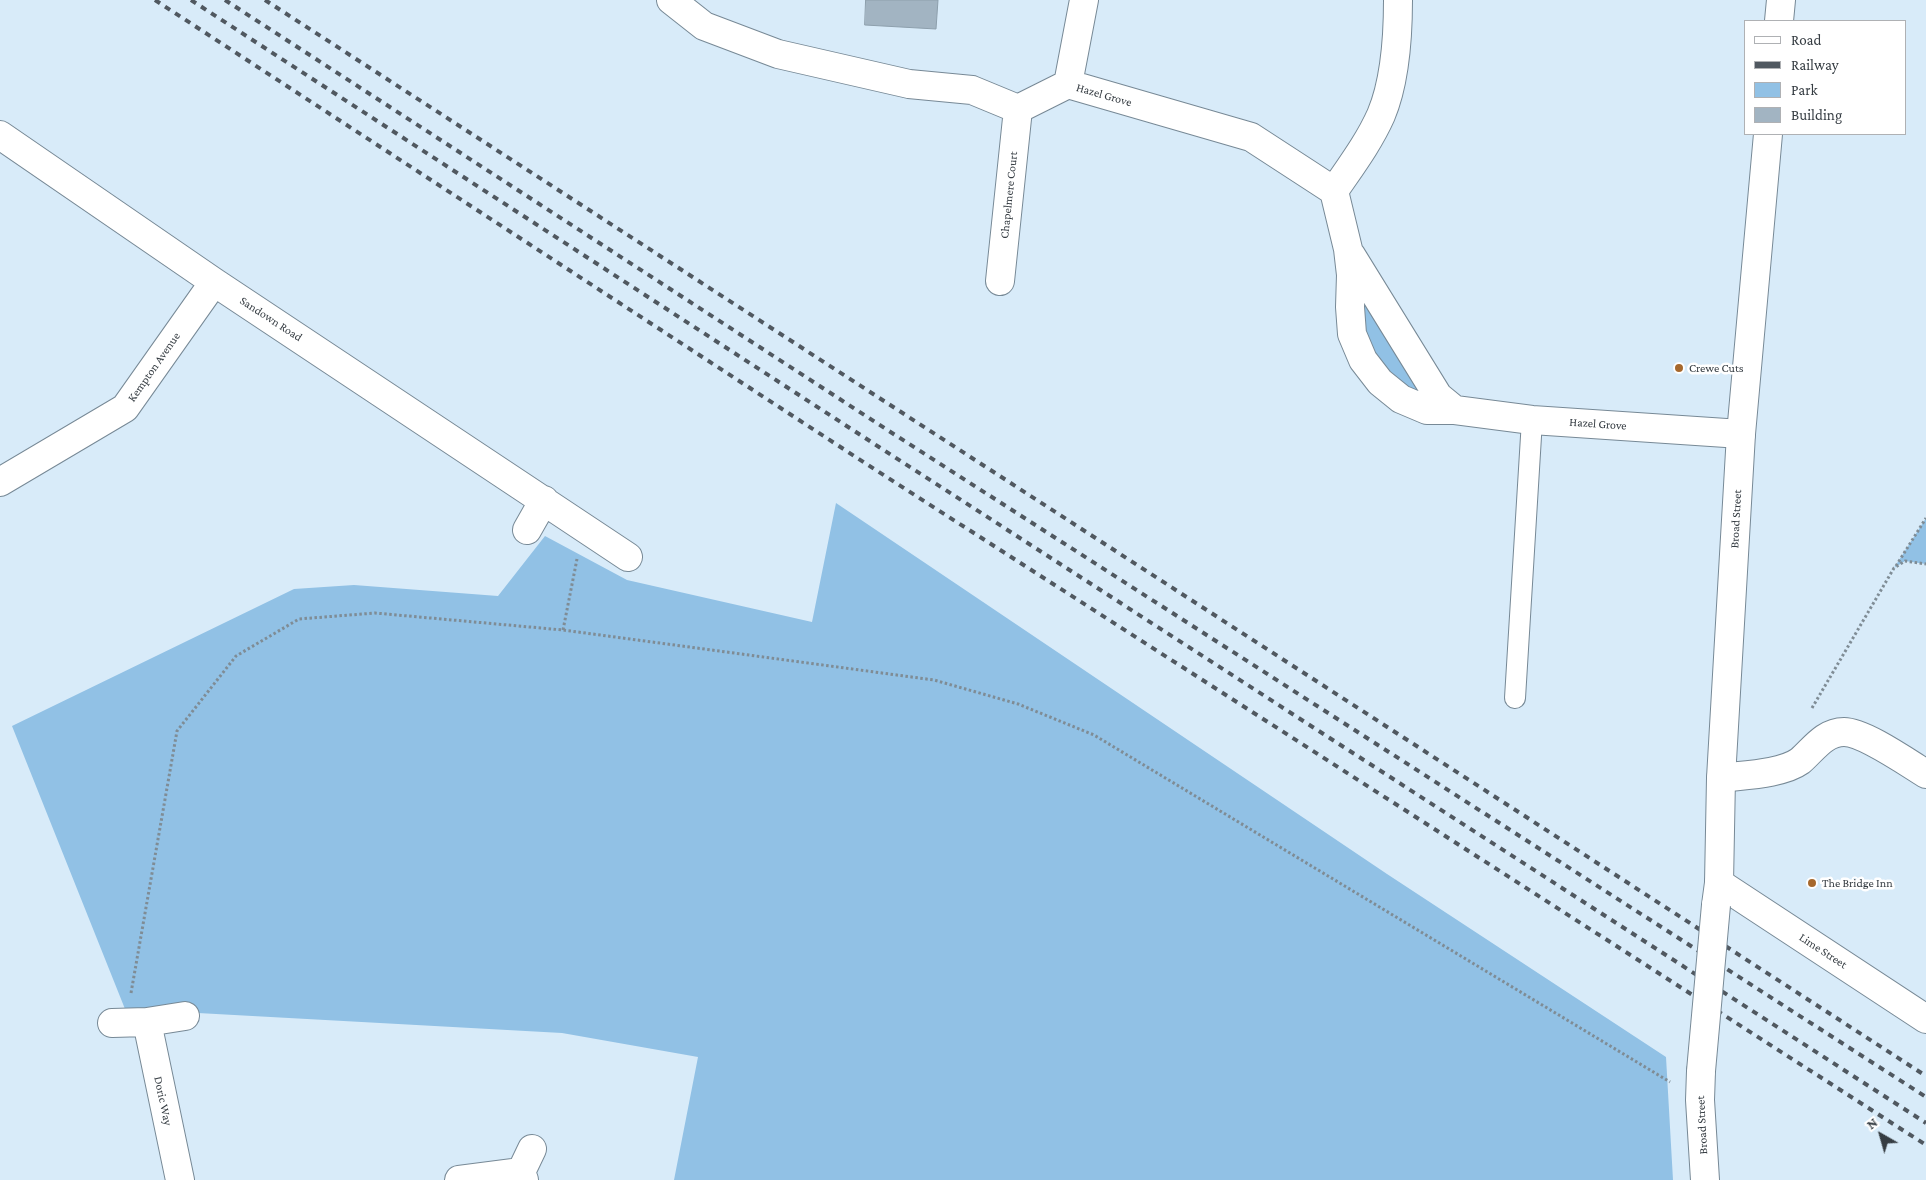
<!DOCTYPE html>
<html>
<head>
<meta charset="utf-8">
<style>
	body { margin:0 }
	#map { position:relative; width:1926px; height:1180px; overflow:hidden; background:#d8ebf9; font-family:"Crimson Pro",serif }
	canvas { display:block }
	.legend { position:absolute; left:1744px; top:20px; width:162px; height:115px; box-sizing:border-box; background:#fff; border:1px solid #afb1b4; margin:0; padding:6px 9px; list-style:none; font-size:15px; color:#363d43 }
	.legend li { display:flex; align-items:center; gap:10px; height:25px }
	.legend b { width:25px; border:1px solid #afb1b4 }
	.north { position:absolute; left:1856px; top:1110px; width:50px; height:50px; -webkit-text-stroke:4px #fff; paint-order:stroke; rotate:322deg; font-size:14px; font-weight:700; line-height:20px; text-align:center; color:#363d43 }
	.north::after { content:''; display:block; margin:auto; width:18px; height:22px; background:#363d43; clip-path:polygon(50% 0,100% 100%,50% 72%,0 100%) }
</style>
</head>
<body>
<div id="map">
<canvas width="1926" height="1180"></canvas>
<ul class="legend">
<li><b style="height:6px;background:#fff"></b>Road</li>
<li><b style="height:6px;background:#505860"></b>Railway</li>
<li><b style="height:14px;background:#91c1e5"></b>Park</li>
<li><b style="height:14px;background:#a2b4c2"></b>Building</li>
</ul>
<div class="north">N</div>
</div>
<script>
const context = document.querySelector('canvas').getContext('2d');
context.lineJoin = 'round';
function fillPath(path, color) { context.fillStyle = color; context.fill(path, 'evenodd'); }
function stroke(path, color, width, dash) { context.strokeStyle = color; context.lineWidth = width; context.lineCap = dash ? 'butt' : 'round'; context.setLineDash(dash || []); context.stroke(path); }
function write(font, color, halo, rows, align = 'center') {
  context.font = font + ' "Crimson Pro",serif'; context.lineWidth = 5; context.setLineDash([]); context.textBaseline = 'middle'; context.strokeStyle = halo; context.fillStyle = color; for (const [text, x, y, turn = 0] of rows) {
    context.save(); context.translate(x, y); context.rotate((+turn || 0) * Math.PI / 180); context.textAlign = isNaN(turn) ? turn : align; if (halo) context.strokeText(text, 0, 0); context.fillText(text, 0, 0); context.restore();
  }
}
fillPath(new Path2D(`
	M1351,275l87,121 -11,14 -64,-50z
	M836,503l551,371 279,183 7,123h-999l24,-123 -136,-24 -437,-24 -113,-283 282,-137 60,-4 144,11 47,-60 82,44 185,42z
	M1926,518v46l-21,-3 -11,7z`), '#91c1e5');
const building = new Path2D(`
	M866,0h72l-2,29 -71,-4z`);
fillPath(building, '#a2b4c2');
stroke(building, '#8d9fac', 1);
const lane = new Path2D(`
	M1515,698l17,-278`);
const street = new Path2D(`
	M671,0l33,26 74,28 131,30 63,6 46,19 50,-25 183,53 83,54 14,58 3,26 -1,32 2,27 11,26 17,22 21,17 26,11h28l77,10 209,14
	M1068,84l16,-84
	M0,135l214,147 414,275
	M1334,191c17,-25 35,-49 47,-76 14,-33 17,-79 17,-115
	M1351,255l87,141 17,14
	M1000,281l18,-172
	M0,482l125,-74 89,-126
	M527,530l17,-30
	M1721,778c22,-3 61,-4 79,-17 13,-11 24,-29 44,-29 20,0 64,31 82,42
	M1719,883l207,136
	M147,1022l38,-6
	M112,1023l35,-1 33,158
	M459,1180l62,-8
	M524,1180l-3,-8 11,-23`);
const secondary = new Path2D(`
	M1779,21l2,-21
	M1716,905l3,-22 2,-105 20,-344 27,-300
	M1701,1071l-1,29 5,80`);
stroke(lane, '#778996', 22);
stroke(street, '#778996', 30);
stroke(secondary, '#778996', 30);
stroke(new Path2D(`
	M1896,566l30,-48
	M563,630l14,-71
	M1812,708l82,-140 11,-7 21,3
	M131,993l46,-262 59,-75 63,-37 76,-6 188,17 371,50 84,24 76,31 576,347`), '#7f8c95', 3, [2.5, 2.5]);
stroke(lane, '#fff', 20);
stroke(street, '#fff', 28);
stroke(secondary, '#fff', 28);
stroke(new Path2D(`
	M155,0l713,465 1058,680
	M191,0l688,447 1047,676
	M225,0l664,431 1037,666
	M265,0l1661,1076`), '#505860', 4, [6, 6]);
const secondaryBridge = new Path2D(`
	M1701,1071l15,-166`);
stroke(secondaryBridge, '#778996', 30, []);
stroke(secondaryBridge, '#fff', 28);
for (const [x, y, r, color] of [
	[1679,368,5,"#a6682d"],
	[1812,883,5,"#a6682d"]
]) { const dot = new Path2D(); dot.arc(x, y, r, 0, 2 * Math.PI); context.fillStyle = color; context.fill(dot); stroke(dot, '#fff', 2); }
write('12px', '#363d43', '#fff', [
	["Hazel Grove",1104,95,16],
	["Chapelmere Court",1009,195,-84],
	["Sandown Road",271,319,33],
	["Kempton Avenue",154,367,-55],
	["Hazel Grove",1598,424,4],
	["Broad Street",1736,519,-87],
	["Lime Street",1823,951,33],
	["Doric Way",163,1101,78],
	["Broad Street",1702,1125,-93]
]);
write('12px', '#363d43', '#fff', [
	["Crewe Cuts",1689,368],
	["The Bridge Inn",1822,883]
], 'left');
</script>
</body>
</html>
